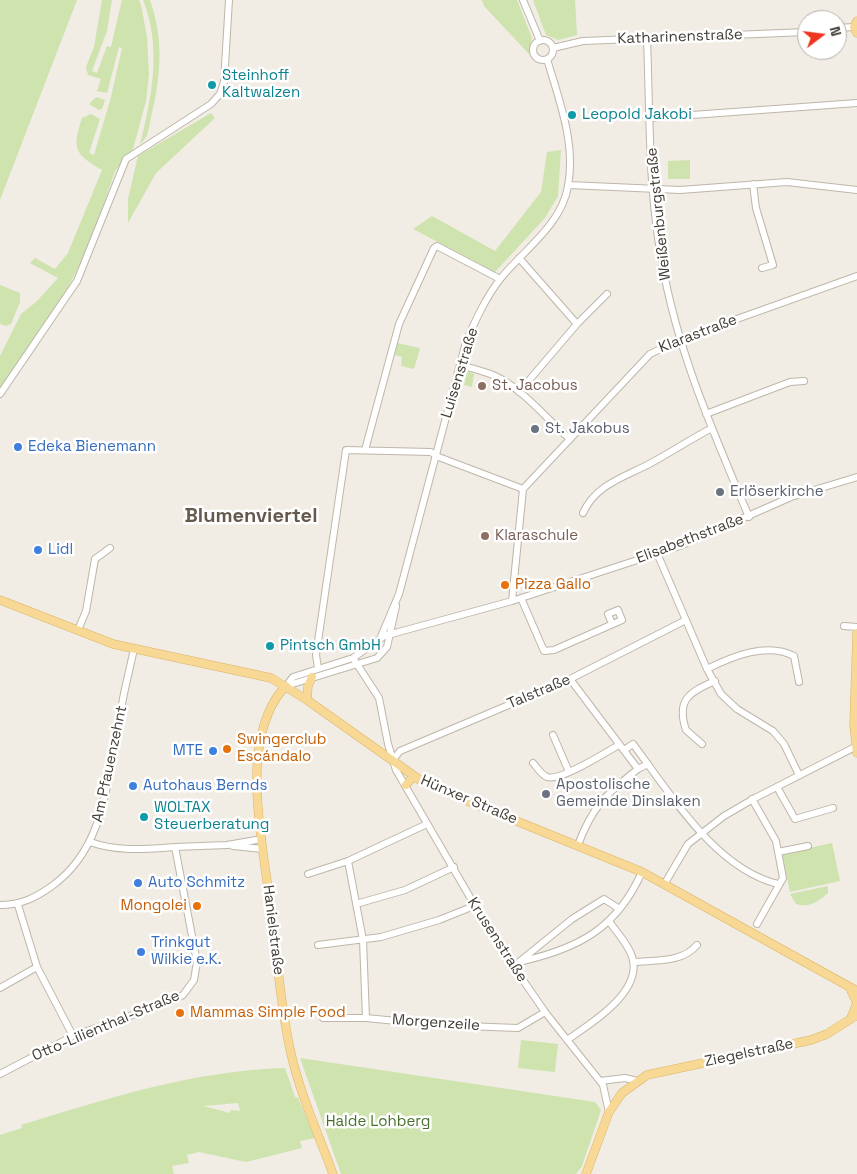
<!DOCTYPE html>
<html>
<head>
<meta charset="utf-8">
<style>
	body { margin:0 }
	#map { position:relative; width:857px; height:1174px; overflow:hidden; background:#f1ece4; font-family:"Space Grotesk",sans-serif }
	canvas { display:block }
	.north { position:absolute; left:797px; top:10px; width:50px; height:50px; box-sizing:border-box; background:#fff; border:1px solid #b3b1ae; border-radius:50%; rotate:75deg; font-size:14px; font-weight:700; line-height:20px; text-align:center; color:#423c34 }
	.north::after { content:''; display:block; margin:auto; width:18px; height:22px; background:#ed351f; clip-path:polygon(50% 0,100% 100%,50% 72%,0 100%) }
</style>
</head>
<body>
<div id="map">
<canvas width="857" height="1174"></canvas>
<div class="north">N</div>
</div>
<script>
const context = document.querySelector('canvas').getContext('2d');
context.lineJoin = 'round';
function fillPath(path, color) { context.fillStyle = color; context.fill(path, 'evenodd'); }
function stroke(path, color, width, dash) { context.strokeStyle = color; context.lineWidth = width; context.lineCap = dash ? 'butt' : 'round'; context.setLineDash(dash || []); context.stroke(path); }
function write(font, color, halo, rows, align = 'center') {
  context.font = font + ' "Space Grotesk",sans-serif'; context.lineWidth = 5; context.setLineDash([]); context.textBaseline = 'middle'; context.strokeStyle = halo; context.fillStyle = color; for (const [text, x, y, turn = 0] of rows) {
    context.save(); context.translate(x, y); context.rotate((+turn || 0) * Math.PI / 180); context.textAlign = isNaN(turn) ? turn : align; if (halo) context.strokeText(text, 0, 0); context.fillText(text, 0, 0); context.restore();
  }
}
fillPath(new Path2D(`
	M0,0h77l-77,200z
	M102,0h10l-5,31 -15,40 5,2 10,-27 4,1 11,-47h17l2,5 6,32 2,37 -3,27 -13,48 -18,22 -24,70 -25,51 -66,97v-33l21,-42 15,-12 22,-24 -28,-15 5,-5 20,11 13,-16 34,-83c-28,-16 -30,-22 -20,-52l9,-4 9,5 -11,34 5,2 17,-58 11,-49 -3,-1 -12,46 -10,-2 4,-12 -13,-4 -2,-8 8,-20z
	M143,0h7c14,40 11,76 1,117 -2,11 -3,21 -11,27 12,-47 22,-97 3,-144z
	M482,0h35l15,38 -3,16 -45,-48z
	M533,0h42l2,35 -19,5 -12,-5z
	M96,97l9,3 -3,9 -3,1 -10,-6z
	M211,113l4,5 -59,55 -28,50v-24l10,-43z
	M561,150l-3,46 -13,22 -50,54 -82,-43 19,-13 63,35 46,-59 6,-40z
	M690,160v19h-22v-18z
	M0,285l20,8v9l-9,22 -5,2 -6,-2z
	M397,343l23,5 -6,21 -13,-3 1,-9 -7,-2z
	M467,371l7,3 -2,13 -8,-2z
	M832,843l8,38 -50,11 -8,-38z
	M828,886v7c-10,9 -19,15 -32,11l-6,-10z
	M521,1040l37,4 -3,28 -37,-4z
	M300,1058l295,44 6,8 -19,56 -6,8h-235z
	M285,1068l10,29 3,1 17,40 -15,3 2,7 -56,14 -47,-10 -12,3 2,8 -17,3 2,8h-174v-39l22,-7 -1,-3c88,-27 171,-54 264,-57zM238,1103l2,8 -9,-1 -1,3 -27,-7z`), '#cee3ae');
const minor = new Path2D(`
	M523,0l17,41
	M837,28l17,-1
	M647,39c3,74 1,150 15,223 15,89 52,172 87,255
	M533 50a10 10 0 1 1 20 0a10 10 0 1 1-20 0Z
	M553,48l30,-7 224,-9
	M651,118l206,-15
	M753,184l3,24 17,57 -11,3
	M569,185l111,5 107,-8 70,8
	M577,324l30,-30
	M460,365c11,3 23,6 33,10 30,13 53,44 77,64
	M519,392l58,-68 -58,-66
	M0,394l77,-113 49,-122 85,-55 9,-10 4,-12 5,-82
	M706,414l84,-32 14,-1
	M365,450l34,-126 35,-76 3,-2 63,33
	M583,513c13,-29 42,-36 68,-50 20,-11 40,-24 61,-35
	M657,553l50,116 14,25 16,15 36,22 11,13 15,31
	M521,598l23,53 10,-1 68,-30 -4,-10 -10,4 4,10
	M512,601l11,-112 127,-135 31,-15 176,-63
	M844,626l13,1
	M78,630l8,-19 9,-52 15,-11
	M380,639l4,-3 128,-35 168,-55 111,-49 66,-20
	M353,658l26,40 9,46 8,26 96,165 53,77 58,73 6,27
	M318,668l-2,-13 30,-205 85,2 5,4 87,33
	M707,669c26,-13 60,-27 87,-13l5,26
	M570,679l68,90 10,-5
	M286,686l7,-9 60,-19 27,-19 19,-45 67,-252c10,-23 20,-45 35,-64 23,-28 61,-54 67,-92 8,-43 -9,-86 -21,-127
	M286,686l91,-28 10,-11 9,-41
	M553,735l16,37
	M702,744l-16,-14c-10,-30 3,-38 29,-49
	M624,750l9,-6c37,49 82,125 145,140
	M392,761l8,-10 170,-72 116,-59
	M533,763c4,4 8,12 14,14 13,5 59,-25 72,-32
	M777,787l18,32 38,-11
	M752,799l24,42 7,37 -26,46
	M90,842c28,10 56,7 85,5
	M578,845c14,-38 28,-51 60,-76
	M233,846l30,3
	M778,852l30,-6
	M348,861l15,79 3,78
	M308,874l40,-13 79,-37
	M665,883l23,-39 36,-28 31,-18 102,-52
	M356,904l49,-14 49,-23
	M0,905c21,0 35,-7 52,-19 50,-36 54,-96 64,-151 5,-28 11,-57 18,-86
	M18,905l19,62 36,69
	M318,945l63,-8 58,-17 35,-14
	M523,961c56,-13 94,-33 119,-89
	M634,962c21,-2 48,1 63,-17
	M514,966l58,-47 32,-20 14,9
	M0,988l37,-21
	M323,1018h43l72,7 80,3 27,-16
	M567,1040c23,-16 73,-46 66,-80 -3,-14 -16,-27 -24,-39
	M0,1074l73,-38 88,-31 22,-10 11,-15 3,-18 -22,-115 52,-2 35,-6
	M600,1081l25,-3 12,3`);
const major = new Path2D(`
	M857,21l-3,6 3,6
	M0,600l113,44 158,34 36,22 113,80 62,27 160,65 215,119
	M857,633l-3,91 3,29
	M286,686c-18,18 -25,44 -28,69 -5,47 7,107 13,155 6,46 9,93 19,139 9,43 28,84 43,125
	M307,700l1,-14 4,-9
	M406,785l5,-6 5,-2
	M850,988l7,15 -6,15
	M586,1174l23,-62 13,-19 25,-18 164,-35 16,-6 30,-19`);
stroke(minor, '#beb6aa', 8);
stroke(major, '#dcb367', 9);
stroke(minor, '#fff', 6);
stroke(major, '#f8d895', 8);
for (const [x, y, r, color] of [
	[212,85,5,"#0f9aa8"],
	[572,115,5,"#0f9aa8"],
	[482,386,5,"#8d6e63"],
	[535,429,5,"#6b7280"],
	[18,447,5,"#3f7fe0"],
	[720,492,5,"#6b7280"],
	[485,536,5,"#8d6e63"],
	[38,550,5,"#3f7fe0"],
	[505,585,5,"#e8710a"],
	[270,646,5,"#0f9aa8"],
	[227,749,5,"#e8710a"],
	[213,751,5,"#3f7fe0"],
	[133,786,5,"#3f7fe0"],
	[546,794,5,"#6b7280"],
	[144,817,5,"#0f9aa8"],
	[138,883,5,"#3f7fe0"],
	[197,906,5,"#e8710a"],
	[141,952,5,"#3f7fe0"],
	[180,1013,5,"#e8710a"]
]) { const dot = new Path2D(); dot.arc(x, y, r, 0, 2 * Math.PI); context.fillStyle = color; context.fill(dot); stroke(dot, '#fff', 2); }
write('15px', '#423c34', '#fff', [
	["Katharinenstraße",680,37,-2],
	["Weißenburgstraße",659,214,-96],
	["Klarastraße",698,334,-21],
	["Luisenstraße",460,373,-73],
	["Elisabethstraße",690,539,-21],
	["Talstraße",539,692,-23],
	["Am Pfauenzehnt",110,764,-78],
	["Hünxer Straße",469,800,23],
	["Hanielstraße",273,930,83],
	["Krusenstraße",497,940,57],
	["Morgenzeile",436,1023,4],
	["Otto-Lilienthal-Straße",106,1026,-23],
	["Ziegelstraße",749,1053,-12]
]);
write('15px', '#0d838f', '#fff', [
	["Steinhoff",222,76],
	["Kaltwalzen",222,93],
	["Leopold Jakobi",582,115],
	["Pintsch GmbH",280,646],
	["WOLTAX",154,808],
	["Steuerberatung",154,825]
], 'left');
write('15px', '#785e54', '#fff', [
	["St. Jacobus",492,386],
	["Klaraschule",495,536]
], 'left');
write('15px', '#5b616d', '#fff', [
	["St. Jakobus",545,429],
	["Erlöserkirche",730,492],
	["Apostolische",556,785],
	["Gemeinde Dinslaken",556,802]
], 'left');
write('15px', '#366cbe', '#fff', [
	["Edeka Bienemann",28,447],
	["Lidl",48,550],
	["MTE",203,751,"right"],
	["Autohaus Bernds",143,786],
	["Auto Schmitz",148,883],
	["Trinkgut",151,943],
	["Wilkie e.K.",151,960]
], 'left');
write('15px', '#c56008', '#fff', [
	["Pizza Gallo",515,585],
	["Swingerclub",237,740],
	["Escándalo",237,757],
	["Mongolei",187,906,"right"],
	["Mammas Simple Food",190,1013]
], 'left');
write('15px', '#48702c', '#fff', [
	["Halde Lohberg",378,1122]
]);
write('bold 20px', '#64594c', '#fff', [
	["Blumenviertel",251,517]
]);
</script>
</body>
</html>
